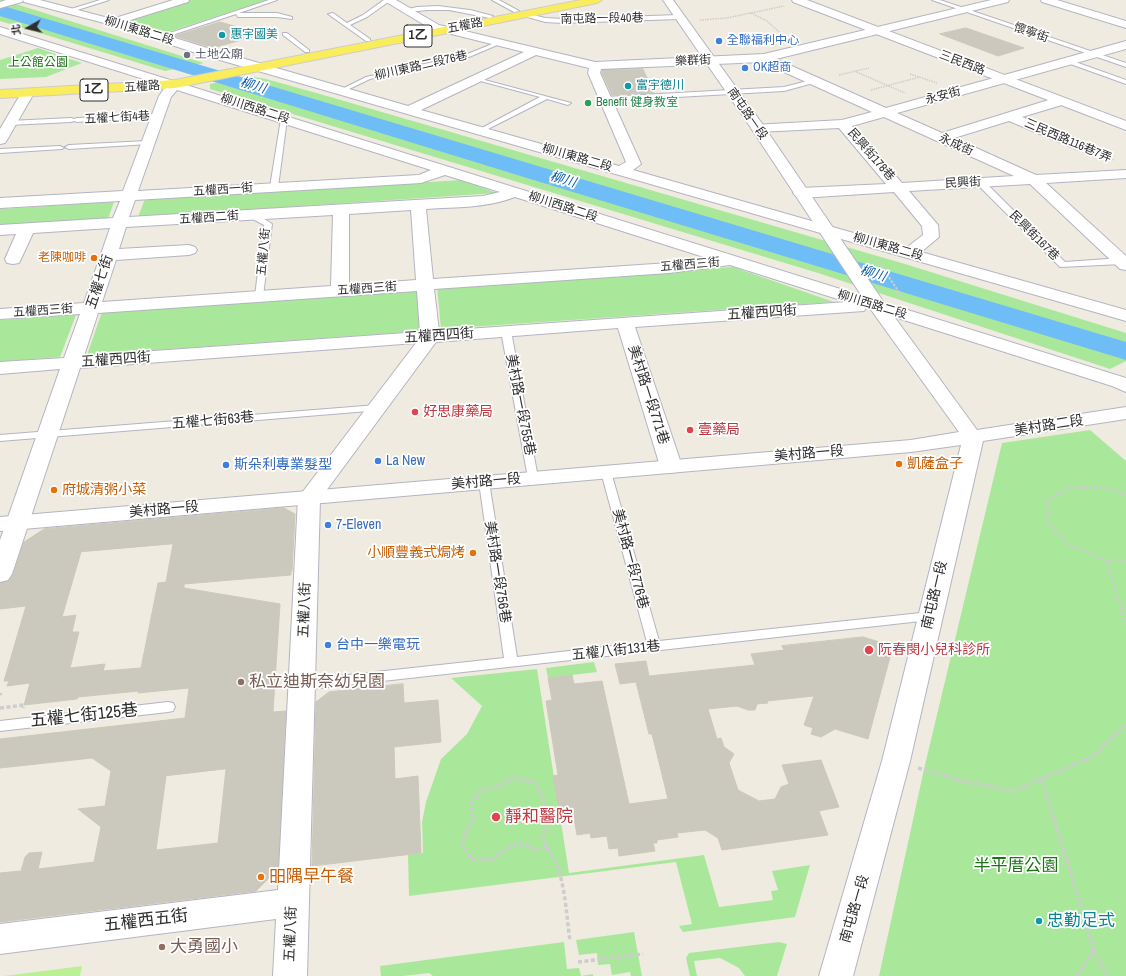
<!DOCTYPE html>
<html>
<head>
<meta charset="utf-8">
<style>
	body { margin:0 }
	#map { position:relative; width:1126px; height:976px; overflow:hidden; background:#f0ebe0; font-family:"Archivo Narrow","Noto Sans TC",sans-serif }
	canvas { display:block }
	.north { position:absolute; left:8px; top:8px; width:40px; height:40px; -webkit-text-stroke:3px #fff; paint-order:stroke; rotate:262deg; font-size:11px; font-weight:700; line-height:16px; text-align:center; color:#2e2e2e }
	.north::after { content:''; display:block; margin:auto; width:14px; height:18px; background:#2e2e2e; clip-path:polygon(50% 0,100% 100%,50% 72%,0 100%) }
</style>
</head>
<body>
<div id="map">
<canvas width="1126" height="976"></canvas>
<div class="north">北</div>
</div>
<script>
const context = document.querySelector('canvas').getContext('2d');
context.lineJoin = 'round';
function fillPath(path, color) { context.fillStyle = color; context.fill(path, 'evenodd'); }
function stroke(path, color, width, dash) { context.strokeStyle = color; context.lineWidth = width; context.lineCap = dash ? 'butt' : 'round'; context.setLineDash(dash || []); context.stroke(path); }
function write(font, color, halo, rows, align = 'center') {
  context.font = font + ' "Archivo Narrow","Noto Sans TC",sans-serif'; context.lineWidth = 3.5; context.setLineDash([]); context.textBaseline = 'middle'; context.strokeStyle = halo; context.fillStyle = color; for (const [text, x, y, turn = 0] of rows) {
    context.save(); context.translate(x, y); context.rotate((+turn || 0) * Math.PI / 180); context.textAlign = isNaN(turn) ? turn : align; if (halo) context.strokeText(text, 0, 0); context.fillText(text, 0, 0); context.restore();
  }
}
fillPath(new Path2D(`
	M0,0h3l201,63 -39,8 -165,-50z
	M186,0h82l-106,34 -43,-13z
	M38,48l44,15 -36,14 -46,2v-19z
	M248,76l18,3 54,15 585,170 221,69v28l-16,8 -292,-96 -608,-184v-5z
	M462,180l35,13 -359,24 7,-18z
	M114,202l-6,17 -108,7v-17z
	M733,267l101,35 -393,27 -4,-43z
	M420,288l3,43 -336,24 15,-43z
	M76,315l-16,42 -60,5v-42z
	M1090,430l36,31v515h-247l45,-207 78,-326z
	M594,662l3,10 -49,6 -2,-10z
	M537,669l32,204 135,-18 15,52 54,-7 -2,-9 7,-1 -6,-19 38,-6 -15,52 -112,15 -4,-6 13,-2 -16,-62 -267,34 -1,-41 15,-2 -1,-31 4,-20 15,-43 26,-25 15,-28 -31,-28z
	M634,932l8,44h-11l-1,-4 -18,3 -2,-11 -12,1 -1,-12 -18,2 -3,-15z
	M564,942l3,27 12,-1 2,8 12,-2v2h-160l-4,-3 -26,3h-22l-1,-10z
	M779,942l8,2 -10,32h-32l-6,-8 -19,-10 -26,3 3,15h-7l-4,-18 3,-5z`), '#a9e89b');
fillPath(new Path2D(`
	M82,966l-2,10h-76z`), '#bcf096');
fillPath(new Path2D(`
	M0,5l1126,337v18l-586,-178 -540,-166z`), '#6fbdf6');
const building = new Path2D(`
	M220,22l42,12 -49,14 -38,-12z
	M966,28l32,11 26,9 -26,8 -58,-22z
	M643,69l11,24 -42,2 -10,-22v-3z
	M284,508l11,6 -3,57h-1v4l-107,9v4l96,16 -7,108 13,-1 -8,158 -22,22 -256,31v-49l21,-2 4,-14 4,-4 13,-1 -4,17 56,-7 7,-35 -23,-18 27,-3 6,-35 -19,-13 -92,10v-29l185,-21 4,-30 -51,5 1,-2 -61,6 -1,2 -53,6 6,-22 -23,3 2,-5h-5l22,-75 -26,3v-26l8,-2 5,-6 11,-33 20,-13zM173,544l-7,38 -8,1 -17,85 -38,3 2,-7 -35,4 9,-36h-7l4,-17 -14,2 19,-65zM226,769l-8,74 -62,7 10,-74z
	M863,637l30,9 -25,93 -33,-10 -14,8 -10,-3 2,-6 -9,-3 10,-29 -47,5 1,2 -11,1 -2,6h-7l-11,-4 -29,3 9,30 4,-1 3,9 10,7 -5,9 9,27 21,11 16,-2 6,-12 8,-3 -7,-19 39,-5 18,47 -20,4 9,24 -106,15 -4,-12 -13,-8 -28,3 1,4 -21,3v3h-4l2,8 -36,5 -1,-8 -9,1 -2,-13 -16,2 -1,-5 -13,2 -5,-28 -13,2 -6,-33 5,-1 -12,-74 6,-1 -4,-22 24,-3 2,9 28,-3 27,123 39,-5 -16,-65h-3l-13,-52 -16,2 -5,-20 31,-3 3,15 106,-11 -4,-11 33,-4 -2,-4z
	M403,684l1,19 34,-3 3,42 -47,5 1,32 23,-3 3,77 -109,13 4,-164 13,-10z`);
fillPath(building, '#cbc9be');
stroke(building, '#ccc8b9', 1);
const lane = new Path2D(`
	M100,0h9l-38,12 -3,-2z
	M269,0h8l-38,13h38l15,4v2l-15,-2h-39l-2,-3 -73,24 -5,-1z
	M384,0h7l-24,17 -17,8 20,14v2h-4l-38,-27 5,-1 14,10 16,-8z
	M492,0h7l20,11 -5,1z
	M932,0h8l186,63v4z
	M438,6l32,4 23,6 -3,2 -41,-8h-21l-21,2 -3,-2 13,-3z
	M526,13l19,5 18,1 116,-4 3,2 -3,2 -116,4 -18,-1 -21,-6v-2z
	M283,33h4l22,17v2h-4l-22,-17z
	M497,42l5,1 -33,14 -99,22 -25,12 -5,-1 26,-13 99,-22z
	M1067,59l59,21v4l-61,-22 -1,-1z
	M477,78l94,25 -3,2 -21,-6 -63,32h-4v-2l60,-32 -63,-17z
	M815,79l2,1v2l-33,9 -178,10 -3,-2 3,-2 178,-10z
	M157,114l2,1v2l-82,5 -3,-1 -3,1 -62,3 -3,-2 3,-2 62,-3 3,1 3,-1z
	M284,117l3,2 -9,68 -4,2 -4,-2 11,-68z
	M147,141l2,1v2l-80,5 -4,-2 4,-2z
	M60,146l4,2 -2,1 -62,4v-4z
	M977,180h6l82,82 57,-4 4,3 -4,3 -62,3 -83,-83z
	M249,213h6l17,11 -9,72 -4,3 -4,-3 9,-71 -15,-8z
	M506,328l5,3 27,147 -5,3 -5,-3 -27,-147z
	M377,405l4,1 1,2 -1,2 -381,31v-6z
	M606,469l5,3 48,169 271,-29 4,1 2,3 -2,3 -4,1 -628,70 -5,-1 -2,-4 2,-4 5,-1 202,-22 -25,-176 1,-2h8l1,2 28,175 130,-15 -46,-170z
	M168,702l5,1 2,4 -2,4 -5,1 -168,19v-10z`);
const street = new Path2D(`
	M6,0h34l72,19 61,-19h16l-1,2 -64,20 83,26 201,58 116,-54 -93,-23 -48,-29h13l43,25 9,2 147,35 169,-8 227,-54h18l-1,2 -232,57 110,49 240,-67v8l-229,64 45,20 113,-35h10l1,3 -1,3 -43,13 64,26 2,3 -2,3 -5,1 -5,-1 -67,-28 -55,17 82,37 90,-5v8l-80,5 80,73v14l-6,-1 -90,-85 -121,7 29,34 1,12 -18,15 205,58v11l-927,-267 -91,-30 -84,-22 -1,-2 -1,2 -22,6v-6zM536,55l53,13 -1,5 38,89 -7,4 -198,-56zM762,62l110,50 -30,8 -89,5 -2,3 2,3 5,1 81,-4 47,56 -85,4 -5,2 -3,3 3,3 5,2 93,-6 28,34 1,9 -17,13 -273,-78 8,-6 -41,-91 1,-4zM884,117l130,59 -112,7 -50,-57z
	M1041,0h16l69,21v7l-84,-26z
	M0,27l1126,351v14l-14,-6 -246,-78 -2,3 -229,16 47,139 -3,5 -8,2 -8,-2 -3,-5 -42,-138 -182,14 -116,157 -13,477h-34l3,-57 -276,35v-30l278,-34 20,-392 118,-155 -336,25 -68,206 -4,6 -8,2v-42l60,-171 -60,5v-12l64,-4 16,-44 -80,5v-10l84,-6 26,-75 -77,5 -12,26 -2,4 -6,1 -6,-1 -2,-4 11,-25 -16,1v-10l113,-7 7,-17 -120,7v-10l123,-7 36,-95 7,-10 -166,-52zM177,90l254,80 -12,5 -281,16 33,-94zM445,175l55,17 -17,4 -354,21 6,-17 286,-17zM515,197l195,62 -41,4 -236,16 -7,-70c30,-2 61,-1 89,-12zM411,210l5,70 -67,5v-71zM333,215l-2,71 -229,16 14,-42 73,-5 6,-2 2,-3 -2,-3 -6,-2 -70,4 7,-22zM730,265l117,37 -408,29 -5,-42 235,-16zM417,291l3,41 -336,24 14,-43z
	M28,89l5,1 1,3 -27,47 -2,3 -5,1v-15l23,-39z`);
const secondary = new Path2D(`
	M663,0h10l90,125 122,179 92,126 149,-23v12l-143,22 -73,320 -57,215h-34l63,-215 79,-316 -50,7 -911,79v-14l911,-77 48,-8 -90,-125 -118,-179z
	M792,0h15l319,121v9l-333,-128z`);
const primary = new Path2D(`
	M581,0h21l-5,3 -422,85 -175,10v-8l175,-10z`);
stroke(lane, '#b4b4c2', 2);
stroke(street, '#b4b4c2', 2);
stroke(secondary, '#b4b4c2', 2);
stroke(primary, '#cdcdcd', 2);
stroke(new Path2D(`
	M751,13l16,8 20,18
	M700,20l27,-2 57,-12
	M854,71l51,22
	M910,74l27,9
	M839,75l30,-7
	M871,90l49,-13
	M1095,152l19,8
	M544,186l35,-12
	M876,259l4,6`), '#cdcdcd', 1.5, [1.5, 1]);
stroke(new Path2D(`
	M880,264l23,34`), '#cdcdcd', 2, [2.5, 1.5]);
stroke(new Path2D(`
	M1126,495l-19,-7 -36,-1 -23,12 -1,22 22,24 37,15 20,1
	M1106,560l20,63`), '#cdcdcd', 2.5, [3, 2]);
stroke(new Path2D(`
	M0,695l1,-2
	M0,708l24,-3 -1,3
	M918,768l45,13 50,10 79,-34 34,-33
	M513,778l21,4 8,14 6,22 -5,19 4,11 -13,1 -12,-6 -11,3 -20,14 -19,-1 -10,-13 4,-15 8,-12 -3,-15 10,-14 15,-3z
	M1042,779l52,171 13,26
	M547,848c18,20 19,66 23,93
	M578,962l65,-8
	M1077,976l17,-26`), '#cdcdcd', 3.5, [4, 2.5]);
fillPath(lane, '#fff');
fillPath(street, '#fff');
fillPath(secondary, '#fff');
fillPath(primary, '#f9ed5c');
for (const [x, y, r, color] of [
	[222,35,4,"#0f9aa8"],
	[719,41,4,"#3f7fe0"],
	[187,55,4,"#6b7280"],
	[745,68,4,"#3f7fe0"],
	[628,86,4,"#0f9aa8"],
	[588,103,4,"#2e9e5b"],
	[94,258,4,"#e8710a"],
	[415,412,4,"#e0444e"],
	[690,430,4,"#e0444e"],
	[378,461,4,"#3f7fe0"],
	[899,464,4,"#e8710a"],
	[226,465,4,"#3f7fe0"],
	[54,490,4,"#e8710a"],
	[328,525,4,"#3f7fe0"],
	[473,553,4,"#e8710a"],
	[328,645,4,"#3f7fe0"],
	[869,650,5,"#e0444e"],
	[241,682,4,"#8d6e63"],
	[496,817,5,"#e0444e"],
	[261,877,4,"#e8710a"],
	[1039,921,4,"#0f9aa8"],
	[162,947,4,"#8d6e63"]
]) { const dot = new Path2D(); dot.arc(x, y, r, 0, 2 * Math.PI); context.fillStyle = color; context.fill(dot); stroke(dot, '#fff', 1.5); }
write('12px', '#2e2e2e', '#fff', [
	["南屯路一段40巷",602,19,-1],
	["五權路",465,26,-11],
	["柳川東路二段",139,31,17],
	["懷寧街",1031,33,19],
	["樂群街",693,61,-3],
	["三民西路",962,63,21],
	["柳川東路二段76巷",421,66,-13],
	["五權路",142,87,-4],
	["永安街",943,96,-15],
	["柳川西路二段",255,109,18],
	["南屯路一段",747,114,55],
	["五權七街4巷",117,118,-3],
	["三民西路116巷7弄",1068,141,23],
	["永成街",956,145,24],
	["民興街178巷",871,155,49],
	["柳川東路二段",577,158,16],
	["民興街",963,183,-3],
	["五權西一街",223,190,-4],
	["柳川西路二段",563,207,18],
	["五權西二街",209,218,-4],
	["民興街167巷",1034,236,45],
	["柳川東路二段",888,247,16],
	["五權八街",264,252,-85],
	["五權西三街",690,265,-5],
	["五權西三街",367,289,-4],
	["柳川西路二段",872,305,17],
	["五權西三街",43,311,-4]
]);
write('12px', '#0d838f', '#fff', [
	["惠宇國美",230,35],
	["富宇德川",636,86]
], 'left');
write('12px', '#366cbe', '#fff', [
	["全聯福利中心",727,41],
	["OK超商",753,68]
], 'left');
write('12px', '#5b616d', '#fff', [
	["土地公廟",195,55]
], 'left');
write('12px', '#1c7217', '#fff', [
	["上公館公園",38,63]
]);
write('12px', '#27864d', '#fff', [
	["Benefit 健身教室",596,103]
], 'left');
write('12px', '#c56008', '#fff', [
	["老陳咖啡",86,258]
], 'right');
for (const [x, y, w] of [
	[418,36,28],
	[94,90,28]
]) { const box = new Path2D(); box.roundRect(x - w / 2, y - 11, w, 22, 3); context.fillStyle = '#fff'; context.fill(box); stroke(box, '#2e2e2e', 1); }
write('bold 13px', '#2e2e2e', null, [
	["1乙",418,36],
	["1乙",94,90]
]);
write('italic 13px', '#0658aa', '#fff', [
	["柳川",253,86,17],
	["柳川",563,180,17],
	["柳川",873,274,17]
]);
write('14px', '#2e2e2e', '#fff', [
	["五權七街",100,282,-71],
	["五權西四街",762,313,-4],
	["五權西四街",439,336,-4],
	["五權西四街",116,360,-4],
	["美村路一段771巷",648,395,72],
	["美村路一段755巷",520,405,79],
	["五權七街63巷",213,421,-5],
	["美村路二段",1049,426,-9],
	["美村路一段",809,454,-5],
	["美村路一段",486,482,-5],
	["美村路一段",164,510,-5],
	["美村路一段776巷",630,559,75],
	["美村路一段756巷",497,572,81],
	["南屯路一段",935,595,-77],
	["五權八街",305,610,-88],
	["五權八街131巷",616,651,-6],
	["南屯路一段",855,909,-74],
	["五權八街",291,934,-88]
]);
write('14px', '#be3a42', '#fff', [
	["好思康藥局",423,412],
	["壹藥局",698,430],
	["阮春閔小兒科診所",878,650]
], 'left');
write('14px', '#366cbe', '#fff', [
	["La New",386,461],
	["斯朵利專業髮型",234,465],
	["7-Eleven",336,525],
	["台中一樂電玩",336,645]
], 'left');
write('14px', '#c56008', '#fff', [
	["凱薩盒子",907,464],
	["府城清粥小菜",62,490],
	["小順豐義式焗烤",465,553,"right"]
], 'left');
write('17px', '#785e54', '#fff', [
	["私立迪斯奈幼兒園",249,682],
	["大勇國小",170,947]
], 'left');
write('17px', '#2e2e2e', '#fff', [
	["五權七街125巷",84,716,-6],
	["五權西五街",146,921,-7]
]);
write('17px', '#be3a42', '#fff', [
	["靜和醫院",505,817]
], 'left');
write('17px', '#1c7217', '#fff', [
	["半平厝公園",1016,866]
]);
write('17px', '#c56008', '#fff', [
	["昍隅早午餐",269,877]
], 'left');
write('17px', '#0d838f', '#fff', [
	["忠勤足式",1047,921]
], 'left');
</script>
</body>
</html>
